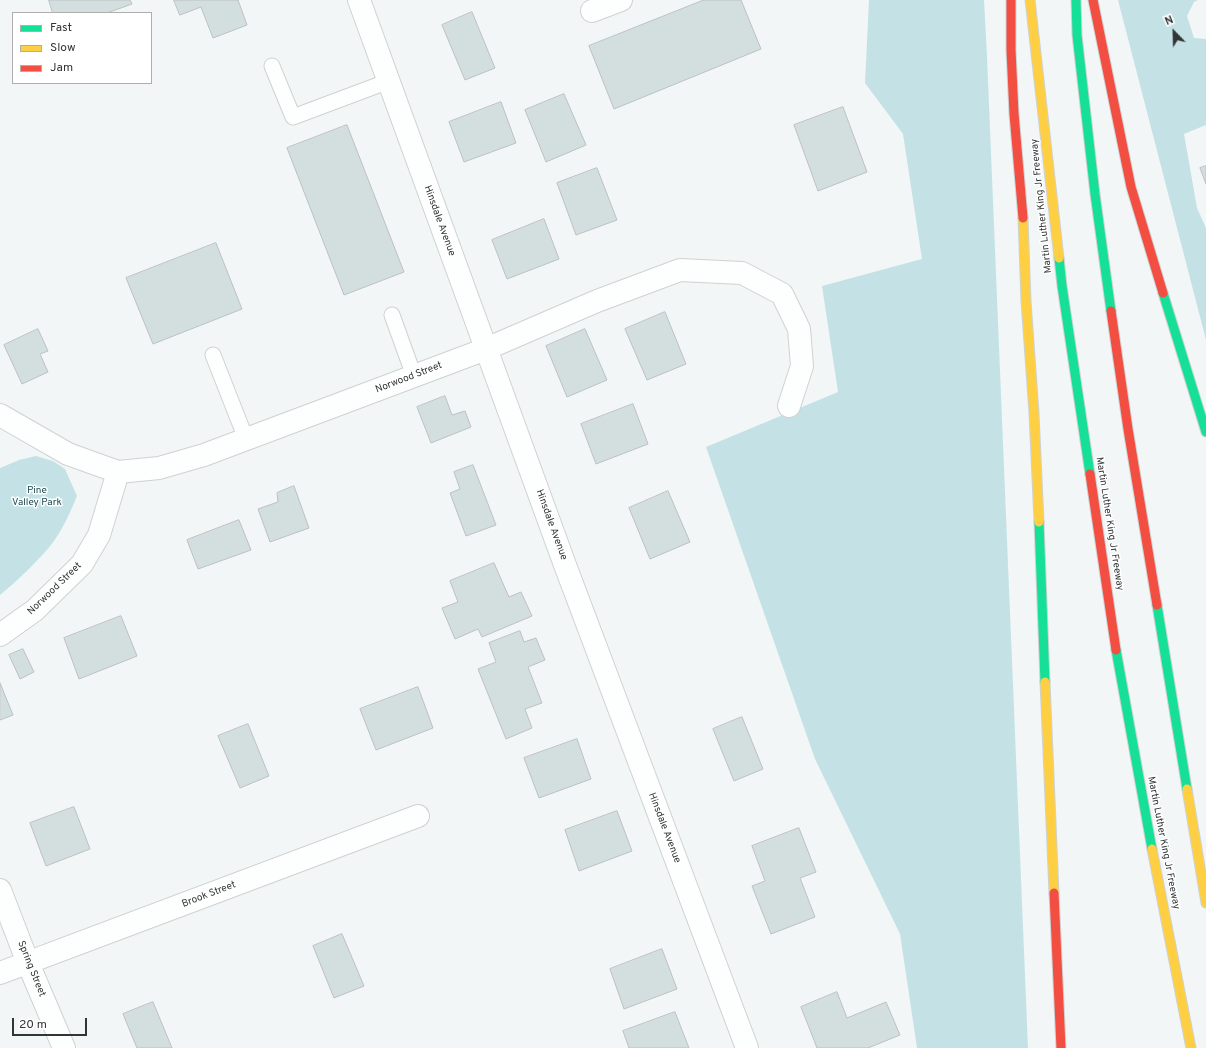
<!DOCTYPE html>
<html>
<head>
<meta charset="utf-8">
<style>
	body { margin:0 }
	#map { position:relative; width:1206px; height:1048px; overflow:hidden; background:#f2f6f6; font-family:Overpass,sans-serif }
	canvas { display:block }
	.legend { position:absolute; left:12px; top:12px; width:140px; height:72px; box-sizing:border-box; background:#fff; border:1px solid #adaeae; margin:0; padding:5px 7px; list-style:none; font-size:12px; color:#323535 }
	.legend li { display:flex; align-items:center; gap:8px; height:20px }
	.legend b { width:20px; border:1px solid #adaeae }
	.north { position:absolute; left:1154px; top:12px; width:40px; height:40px; -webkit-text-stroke:3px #fff; paint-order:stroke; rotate:337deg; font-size:11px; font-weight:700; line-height:16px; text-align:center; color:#323535 }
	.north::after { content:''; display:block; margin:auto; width:14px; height:18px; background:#323535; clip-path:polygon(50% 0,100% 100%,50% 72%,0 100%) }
	.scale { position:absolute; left:12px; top:1018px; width:75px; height:18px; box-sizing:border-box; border:2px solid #323535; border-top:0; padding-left:5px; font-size:12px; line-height:14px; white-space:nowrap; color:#323535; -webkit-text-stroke:3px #fff; paint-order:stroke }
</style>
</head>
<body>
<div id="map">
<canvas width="1206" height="1048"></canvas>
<ul class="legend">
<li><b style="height:5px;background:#16e098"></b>Fast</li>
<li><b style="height:5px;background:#ffcf43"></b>Slow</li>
<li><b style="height:5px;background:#f24e42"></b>Jam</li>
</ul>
<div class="north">N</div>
<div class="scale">20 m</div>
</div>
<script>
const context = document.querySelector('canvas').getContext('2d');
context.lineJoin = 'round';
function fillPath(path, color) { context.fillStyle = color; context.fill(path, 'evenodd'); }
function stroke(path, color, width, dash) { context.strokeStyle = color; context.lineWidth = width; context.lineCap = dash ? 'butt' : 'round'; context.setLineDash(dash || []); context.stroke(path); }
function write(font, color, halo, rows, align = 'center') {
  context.font = font + ' Overpass,sans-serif'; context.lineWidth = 3; context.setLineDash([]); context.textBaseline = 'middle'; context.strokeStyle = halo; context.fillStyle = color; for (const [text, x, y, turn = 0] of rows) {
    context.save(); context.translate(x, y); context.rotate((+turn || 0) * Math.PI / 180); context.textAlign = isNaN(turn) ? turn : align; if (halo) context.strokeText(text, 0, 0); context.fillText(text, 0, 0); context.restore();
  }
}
fillPath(new Path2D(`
	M869,0h115l3,56 41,992h-111l-17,-114 -85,-175 -109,-312 132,-55 -16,-106 100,-27 -19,-125 -38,-51z
	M1118,0h80l-4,2 -7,14 7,22 12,1v86l-22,9 13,74 9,20v112z
	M36,456l17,5 12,8 12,27c-7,17 -15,35 -26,49 -14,17 -34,36 -51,50v-127l19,-8z`), '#c4e2e5');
const building = new Path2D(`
	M49,0h81l2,4 -25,9h-54z
	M174,0h64l9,25 -34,13 -12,-31 -21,8z
	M704,0h37l20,49 -147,60 -25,-63z
	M472,12l23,56 -30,12 -23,-55z
	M564,94l22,51 -40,17 -21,-52z
	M501,102l15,41 -52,19 -15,-40z
	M843,107l24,65 -49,19 -24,-66z
	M347,125l57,147 -60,23 -57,-147z
	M1206,166v18l-6,-16z
	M597,168l20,52 -41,15 -19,-52z
	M544,219l15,40 -52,20 -15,-39z
	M216,243l26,66 -89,35 -27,-66z
	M665,312l21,52 -39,16 -22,-51z
	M38,329l10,22 -8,3 8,18 -26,12 -18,-39z
	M585,329l22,51 -40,17 -21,-51z
	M445,396l7,19 13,-4 6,16 -40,16 -14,-36z
	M633,404l15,40 -52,20 -15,-40z
	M473,465l23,60 -30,11 -16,-43 10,-4 -6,-17z
	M294,486l15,42 -39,14 -12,-33 20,-7 -1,-9z
	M668,491l22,51 -40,17 -21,-51z
	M239,520l12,30 -53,19 -11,-29z
	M494,563l15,34 12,-5 11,24 -50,21 -4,-8 -23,10 -13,-31 16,-6 -8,-21z
	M121,616l16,40 -58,23 -15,-41z
	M520,631l4,11 12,-4 9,22 -17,7 14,36 -17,6 7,19 -26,11 -28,-70 18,-7 -7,-19z
	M23,649l11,23 -14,7 -11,-24z
	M0,683l13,32 -13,5z
	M418,687l15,41 -57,22 -16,-41z
	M742,717l21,52 -29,12 -21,-52z
	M248,724l21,52 -29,12 -22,-52z
	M577,739l14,40 -52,19 -15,-40z
	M74,807l16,42 -44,17 -16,-43z
	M617,811l15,40 -53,20 -14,-41z
	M799,828l17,44 -16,6 15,39 -44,17 -19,-48 13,-5 -13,-35z
	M342,934l22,52 -30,12 -21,-52z
	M662,949l15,40 -53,20 -14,-40z
	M837,992l10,26 39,-16 14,33 -32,13h-51l-16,-41z
	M153,1002l19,46h-35l-14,-34z
	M675,1012l14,36h-60l-6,-17z`);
fillPath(building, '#d3dfde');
stroke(building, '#bdc0c0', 1);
const lane = new Path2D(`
	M272,66l21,51 96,-36
	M392,315l22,61
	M213,355l33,84`);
const street = new Path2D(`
	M359,0l206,565 182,483
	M592,11l29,-11
	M0,415l68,39 50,18 41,-4 45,-13 282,-106 111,-48 83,-31 62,3 40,21 17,35 3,37 -13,40
	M0,635l35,-25 47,-46 17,-29 19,-63
	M0,890l28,73 36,85
	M0,973l418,-157`);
const fast = new Path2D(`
	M1076,0l1,35 18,159 16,117
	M1059,258l3,28 28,188
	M1163,293l43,139
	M1039,522l6,160
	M1157,605l30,184
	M1116,650l36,199`);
const slow = new Path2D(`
	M1030,0l29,258
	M1023,218l3,83 8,112 5,109
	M1045,682l9,211
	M1187,789l19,114
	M1152,849l39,199`);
const jam = new Path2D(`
	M1011,0v50l3,64 9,104
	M1093,0l38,187 32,106
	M1111,311l17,118 29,176
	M1090,474l26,176
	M1054,893l7,155`);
stroke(lane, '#cfd2d2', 17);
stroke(street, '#cfd2d2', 24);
stroke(fast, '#cfd2d2', 11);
stroke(slow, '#cfd2d2', 11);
stroke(jam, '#cfd2d2', 11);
stroke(lane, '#fdfefe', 15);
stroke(street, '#fdfefe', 22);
stroke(fast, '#16e098', 9);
stroke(slow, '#ffcf43', 9);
stroke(jam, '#f24e42', 9);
write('10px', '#323535', '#fff', [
	["Martin Luther King Jr Freeway",1042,206,-96],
	["Hinsdale Avenue",439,221,70],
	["Norwood Street",409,378,-21],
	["Martin Luther King Jr Freeway",1109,524,81],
	["Hinsdale Avenue",551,525,70],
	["Norwood Street",55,589,-44],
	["Hinsdale Avenue",664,828,69],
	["Martin Luther King Jr Freeway",1163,843,79],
	["Brook Street",209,895,-21],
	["Spring Street",31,969,68]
]);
write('10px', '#1a4a4f', '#fff', [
	["Pine",37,491],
	["Valley Park",37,503]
]);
</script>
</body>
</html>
